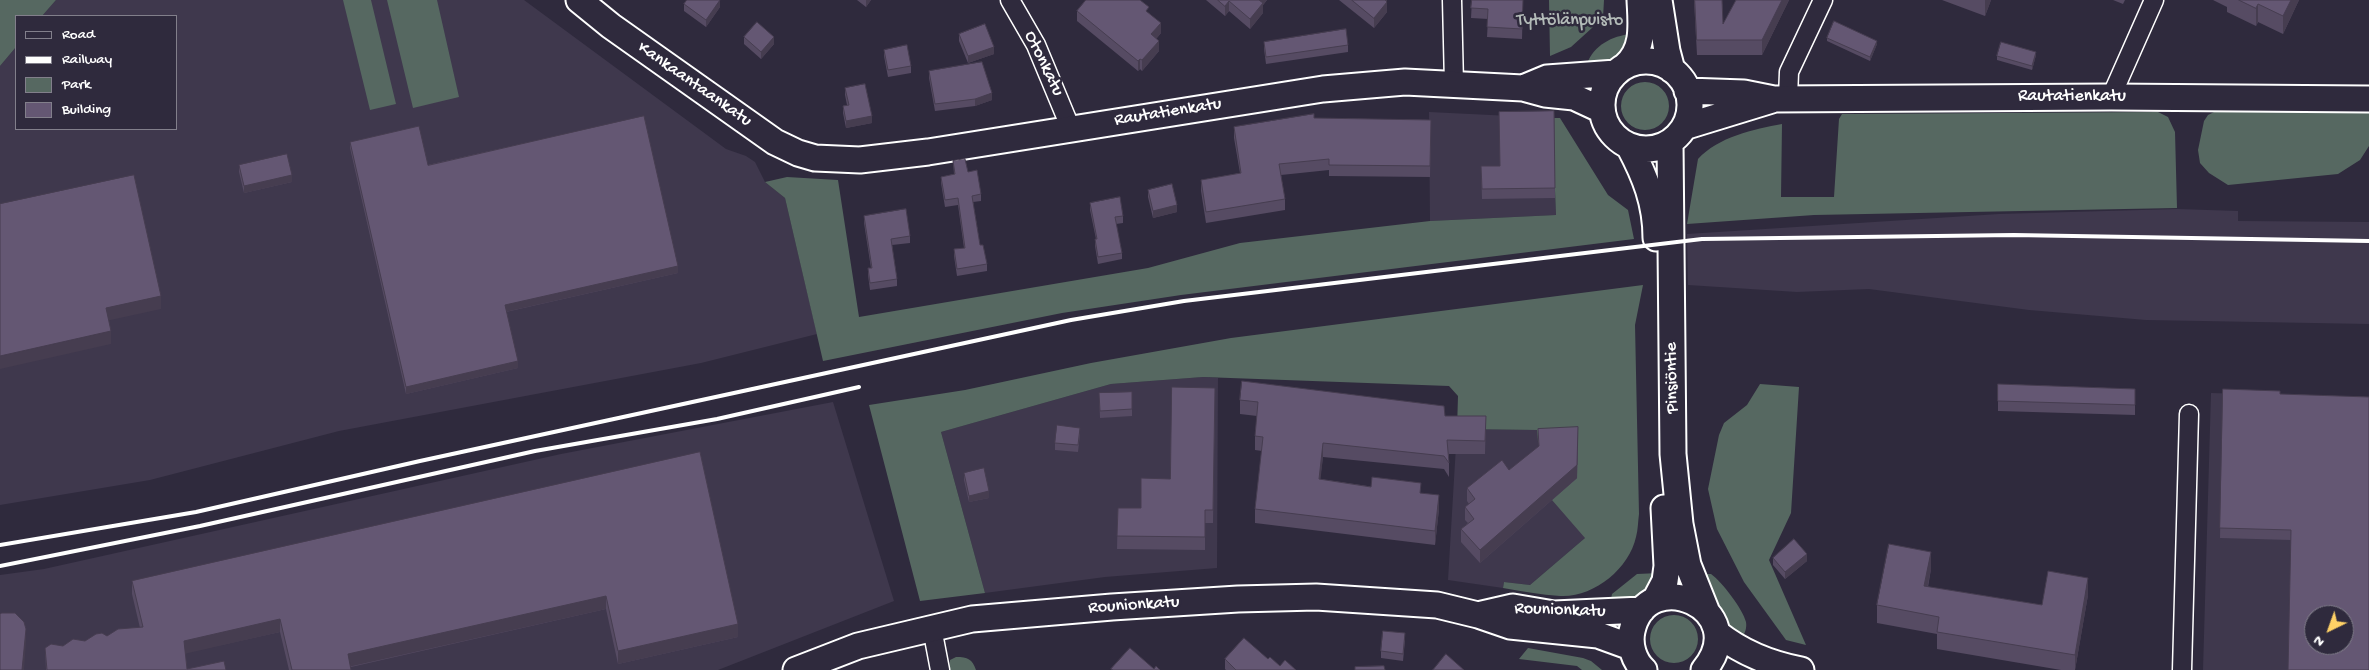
<!DOCTYPE html>
<html>
<head>
<meta charset="utf-8">
<style>
	body { margin:0 }
	#map { position:relative; width:2369px; height:670px; overflow:hidden; background:#2f2a3d; font-family:"Gochi Hand",sans-serif }
	canvas { display:block }
	.legend { position:absolute; left:15px; top:15px; width:162px; height:115px; box-sizing:border-box; background:#2f2a3d; border:1px solid #827f8b; margin:0; padding:6px 9px; list-style:none; font-size:15px; color:#fff }
	.legend li { display:flex; align-items:center; gap:10px; height:25px }
	.legend b { width:25px; border:1px solid #827f8b }
	.north { position:absolute; left:2304px; top:605px; width:50px; height:50px; box-sizing:border-box; background:#2f2a3d; border:1px solid #827f8b; border-radius:50%; rotate:222deg; font-size:14px; font-weight:700; line-height:20px; text-align:center; color:#fff }
	.north::after { content:''; display:block; margin:auto; width:18px; height:22px; background:#ffd166; clip-path:polygon(50% 0,100% 100%,50% 72%,0 100%) }
</style>
</head>
<body>
<div id="map">
<canvas width="2369" height="670"></canvas>
<ul class="legend">
<li><b style="height:6px;background:#2f2a3d"></b>Road</li>
<li><b style="height:6px;background:#fff"></b>Railway</li>
<li><b style="height:14px;background:#566861"></b>Park</li>
<li><b style="height:14px;background:#645773"></b>Building</li>
</ul>
<div class="north">N</div>
</div>
<script>
const context = document.querySelector('canvas').getContext('2d');
context.lineJoin = 'round';
function fillPath(path, color) { context.fillStyle = color; context.fill(path, 'evenodd'); }
function stroke(path, color, width, dash) { context.strokeStyle = color; context.lineWidth = width; context.lineCap = dash ? 'butt' : 'round'; context.setLineDash(dash || []); context.stroke(path); }
function write(font, color, halo, rows, align = 'center') {
  context.font = font + ' "Gochi Hand",sans-serif'; context.lineWidth = 5; context.setLineDash([]); context.textBaseline = 'middle'; context.strokeStyle = halo; context.fillStyle = color; for (const [text, x, y, turn = 0] of rows) {
    context.save(); context.translate(x, y); context.rotate((+turn || 0) * Math.PI / 180); context.textAlign = isNaN(turn) ? turn : align; if (halo) context.strokeText(text, 0, 0); context.fillText(text, 0, 0); context.restore();
  }
}
fillPath(new Path2D(`
	M56,0h468l202,149 20,7 9,6 10,20 20,16 32,136 -116,29 -362,68 -189,49 -150,25v-439l16,-19v82h160v-113h-134z
	M1429,112l123,6 4,97 -126,6z
	M2177,209l61,2v10l131,1v102l-223,-4 -117,-10 -160,-21 -72,3 -109,-7 -1,-51 312,-20z
	M1203,377l15,1 -1,190 -112,9 -120,16 -44,-161 170,-48z
	M2211,393l158,5v272h-166zM2314,615h30v30h-30z
	M833,402l61,199 -176,69h-718v-95l44,-6 517,-115z
	M1457,429l80,1 1,12 40,-2 -1,38 8,60 -55,47 -26,-3 -1,6 -55,-8z`), '#3f384d');
fillPath(new Path2D(`
	M0,0h56l-14,16h-26v31l-16,19z
	M343,0h28l25,104 -26,6z
	M387,0h50l22,97 -46,11z
	M1549,0h55l-1,18 -32,29 -21,9z
	M1631,34c-10,24 -18,28 -44,30 7,-19 25,-28 44,-30z
	M1621 106a24 24 0 1 1 48 0a24 24 0 1 1-48 0Z
	M2216,111l153,1v34l-9,14 -22,14 -110,11 -19,-12 -9,-10 -2,-13 6,-29 4,-6z
	M2158,112l10,5 7,15 2,76 -363,7 -127,9 11,-65c20,-22 56,-30 84,-35l-1,73h53l5,-78 3,-5z
	M1552,118h8l48,77 20,15 6,29 -453,56 -119,18 -239,48 -38,-163 -20,-16 22,-5 51,3 21,137 289,-49 92,-25 190,-22 126,-6z
	M1643,285l-8,40 4,189c-1,7 -1,16 -3,23 -7,32 -43,61 -76,59 -19,-1 -38,-5 -57,-8l1,-6 26,3 55,-47 -33,-38 25,-22 -39,-36 -1,-12 -80,-1 1,-33 -9,-10 -246,-9 -92,7 -170,48 44,161 -65,8 -51,-196 96,-15 126,-27 140,-25z
	M1760,384l39,3 -8,126 -22,47 37,85 -20,-5 -42,-58 -27,-53 -9,-40 11,-54 5,-12 23,-18z
	M1659,573l-17,23 -32,8 2,-10 25,-20z
	M1702,574h9c11,8 32,35 35,48 1,6 -1,11 -4,16 -21,-15 -30,-41 -40,-64z
	M1650 639a24 24 0 1 1 48 0a24 24 0 1 1-48 0Z
	M1528,648l55,10 8,3 11,9h-20l-5,-4 -58,-7z
	M956,657c12,0 16,2 20,13h-27l1,-10z`), '#566861');
const street = new Path2D(`
	M1010,0l26,45 35,84
	M1452,0l2,84
	M2111,97l43,-97
	M1788,98l1,-26 34,-72
	M932,628l8,42
	M2182,670l7,-256`);
const secondary = new Path2D(`
	M579,0l32,26 164,116 23,11 17,5 45,2 68,-8 395,-63 82,-7 118,6 22,6 29,3 28,13
	M1659,0l8,51 5,19
	M1602 105a44 44 0 1 1 88 0a44 44 0 1 1-88 0Z
	M1625,66c20,-17 16,-43 15,-66
	M1523,88l24,-10 69,-5
	M1687,91l57,2 30,6 337,-2 258,2
	M1684,127l88,-27
	M1670,142l3,312 7,70 8,41 18,45
	M1629,146c16,30 27,57 27,92
	M1655,600l10,-19 2,-15 -3,-58
	M1478,615l35,-8 41,7 88,-4
	M1717,633c25,20 53,31 84,37
	M796,670l62,-24 114,-27 140,-12 126,-8 78,-2 121,8 41,10 32,11 88,9 33,12
	M1644,670c-10,-9 -15,-25 -12,-39 15,-69 122,-22 72,39`);
stroke(street, '#fff', 21);
stroke(secondary, '#fff', 29);
stroke(street, '#2f2a3d', 18);
stroke(secondary, '#2f2a3d', 25);
stroke(new Path2D(`
	M0,545l196,-33 224,-51 651,-141 113,-19 518,-62 312,-4 355,6
	M0,566l200,-40 335,-75 182,-32 142,-32`), '#fff', 4);
fillPath(new Path2D(`
	M857,0h14l-5,7z
	M1206,0h61l-4,5v8l-13,16 -21,-18 -4,5z
	M1339,0h48v12l-13,16z
	M1472,0h51l-1,39 -35,-2 1,-18 -17,-1z
	M1694,0h28l1,24 13,-24h53l-27,55h-65z
	M1942,0h49l-6,16z
	M2113,0h12l-2,4z
	M2213,0h86l-16,34 -25,-12 -2,4 -29,-14v-5z
	M684,4l36,3 -14,20 -22,-16z
	M1077,11l72,2 12,20 -5,6 3,12 -17,20 -2,-2 -2,2 -61,-50z
	M959,34l35,20 -26,9 -9,-22z
	M744,37l30,7 -13,15 -17,-15z
	M1827,38l50,6 -7,17 -43,-20z
	M1264,42l84,3v7l-82,12 -2,-15z
	M884,50l27,16v7l-23,4 -4,-21z
	M2036,55l-4,15 -35,-10v-4z
	M929,71l63,29 -17,6 -40,5 -6,-33z
	M845,88l27,35 -26,5 -3,-15v-7l4,-1 -2,-10z
	M1554,111l1,87 -73,1 -1,-33h19z
	M1314,118l117,2 -1,57 -101,-1v-6l-48,5 4,24v11l-79,13 -5,-32v-11l39,-7 -6,-35v-11z
	M350,142l78,23 250,108 -172,39 12,56 -112,26 -56,-246z
	M953,161l15,11 13,22v7l-8,1 7,43 7,19v7l-30,5 -3,-20v-7l10,-1 -6,-43 -13,2 -4,-24v-6l13,-3z
	M239,165l53,17 -48,11 -5,-21z
	M1148,190l29,22 -24,6 -5,-21z
	M1090,203l33,13v7l-7,1 6,29v6l-24,5 -3,-18v-7h1l-6,-29z
	M864,216l46,20v7l-18,2 5,34v7l-27,4 -2,-15v-7h3l-7,-45z
	M1998,384l137,5v26l-137,-4z
	M1215,388l-2,135h-8v27l-88,-1 1,-41h23l29,-29z
	M2223,389l57,5 89,3 -78,143 -71,-2z
	M1099,393l33,16v7l-32,2z
	M1240,400l205,16h41l-1,38h-36v23l-5,-8 -121,-12 -3,22 101,15 18,15 -4,36 -180,-22v-14l7,-58 -7,-1v-14l2,-20 -17,-2z
	M1538,429l40,11 -1,38 -97,85 -19,-21v-13l7,-6 -3,-3v-13l4,-3 -2,-3v-13l42,-18 30,-23z
	M1080,434l-2,18 -23,-2v-7z
	M700,452l38,185 -120,27 -12,-55 -255,58v3h-62l-9,-38 -95,21 2,16 39,1h-180l-1,-22 18,-2 44,-10 33,-8 -8,-34v-13z
	M964,473l25,25 -20,4 -5,-22z
	M1773,558l34,3 -22,18 -12,-14z
	M1931,569l-3,18 114,18 46,-10 -13,75h-14l-124,-21v-15l-60,-11v-18z
	M1405,640l-2,21 -22,-3v-7z
	M1225,659h43l12,7 16,4h-70l-1,-1z`), '#564b63');
fillPath(new Path2D(`
	M720,0v7l-14,20v-7z
	M866,0h5l-5,7z
	M1258,0h9l-4,5v8l-13,16v-10z
	M1383,0h4v12l-13,16v-10z
	M1782,0h7l-27,55v-15z
	M1985,0h6l-6,16z
	M2291,0h8l-16,34v-18z
	M1229,1v10l-4,5v-10z
	M2258,4v18l-2,4v-18z
	M1161,23v10l-10,12v-11z
	M774,37v7l-13,15v-7z
	M1159,41v10l-17,20v-11z
	M1877,41v3l-7,17v-4z
	M994,47v7l-26,9v-7z
	M2036,52v3l-4,15v-4z
	M1140,59v10l-2,2v-10z
	M992,93v7l-17,6v-7z
	M872,116v7l-26,5v-7z
	M292,175v7l-48,11v-7z
	M1177,205v7l-24,6v-7z
	M678,266v7l-173,39v-7z
	M161,296v13l-55,12v-13z
	M111,331v13l-111,25v-13z
	M518,361v7l-112,26v-7z
	M1578,427l-1,51 -97,85v-13z
	M1323,443v14l-4,36v-14z
	M989,491v7l-20,4v-6z
	M1439,495v14l-4,36v-14z
	M1931,552v17l-7,35v-18z
	M1807,554v7l-22,18v-7z
	M2088,578v17l-13,75v-15z
	M606,596v13l-258,58v-13z
	M280,619v13l-96,22v-13z
	M738,624v13l-120,27v-13z
	M26,629v13l-2,28h-2z`), '#463d50');
const building = new Path2D(`
	M687,0h33l-14,20 -22,-16z
	M1086,0h54l9,7 -3,4 15,12 -10,11 8,7 -17,19 -2,-1 -2,2 -61,-50z
	M1218,0h41l4,3 -13,16 -21,-18 -4,5z
	M1352,0h33l2,2 -13,16z
	M1472,0h51l-1,29 -35,-2 1,-18 -17,-1z
	M1695,0h27l1,24 13,-24h46l-20,40h-65z
	M2239,0h52l-8,16 -25,-12 -2,4z
	M1834,21l43,20 -7,16 -43,-19z
	M757,22l17,15 -13,15 -17,-15z
	M985,24l9,23 -26,9 -9,-22z
	M1346,29l2,16 -82,12 -2,-15z
	M2001,42l35,10 -4,14 -35,-10z
	M907,45l4,21 -23,4 -4,-20z
	M982,62l10,31 -17,6 -40,5 -6,-33z
	M865,84l7,32 -26,5 -3,-15 6,-1 -4,-17z
	M1554,111l1,77 -73,1 -1,-23h19l-1,-54z
	M1314,114v4l117,2 -1,46 -101,-1v-6l-50,5 6,35 -79,13 -5,-32 40,-7 -7,-46z
	M644,116l34,150 -173,39 13,56 -112,26 -56,-245 69,-16 9,39z
	M287,154l5,21 -48,11 -5,-21z
	M965,159l3,13 9,-2 4,24 -9,2 8,49h3l4,19 -30,5 -3,-20 11,-1 -7,-50 -13,2 -4,-23 14,-3 -2,-13z
	M134,175l27,121 -55,12 5,23 -111,25v-152z
	M1172,184l5,21 -24,6 -5,-21z
	M1120,197l3,19 -8,1 7,36 -24,4 -3,-18h2l-7,-36z
	M906,209l4,27 -19,3 6,40 -27,4 -2,-15h4l-8,-52z
	M1242,381l202,25 1,10h41l-1,25 -38,-1 2,23 -5,-7 -121,-13 -4,36 52,8 1,-10 49,6 -1,10 19,2 -4,36 -180,-22 8,-72 -8,-1 3,-34 -18,-2z
	M1998,384l137,5v16l-137,-4z
	M1172,387l43,1 -2,122h-8v27l-88,-1 1,-28h23v-30l29,1z
	M2223,389l57,2v3l89,3v273h-81l3,-140 -71,-2zM2314,615h30v30h-30z
	M1132,392v17l-32,2 -1,-18z
	M1057,425l23,3 -2,17 -23,-2z
	M1578,427l-1,38 -97,85 -19,-21 13,-10 -9,-12 10,-8 -8,-11 35,-28 7,10 30,-24 -1,-17z
	M700,452l38,172 -120,27 -12,-55 -258,58 3,16h-59l-12,-51 -96,22 3,28 37,-8 2,9h-179l-2,-22 6,-4 12,2 10,-7 12,2 11,-7 6,-1 5,3 11,-7 25,-2 -11,-46z
	M984,468l5,23 -20,5 -5,-23z
	M1794,539l13,15 -22,18 -12,-14z
	M1889,544l42,8 -7,34 118,19 6,-34 40,7 -13,77 -138,-23 2,-15 -62,-12z
	M2,613h13l9,9 2,7 -4,41h-22v-56z
	M1383,631l22,2 -2,21 -22,-3z
	M1244,638l24,21 2,-2 10,9 5,-6 11,10h-60l-11,-11z
	M1130,648l24,21 2,-3 4,4h-47l-2,-1z
	M1446,654l18,16h-31z
	M1384,666l1,4h-30v-3z`);
fillPath(building, '#645773');
stroke(building, '#463d50', 1);
write('18px', '#b3bbb8', '#2f2a3d', [
	["Tyttölänpuisto",1570,21]
]);
write('18px', '#fff', '#2f2a3d', [
	["Otonkatu",1043,64,64],
	["Kankaantaankatu",694,85,35],
	["Rautatienkatu",2072,97],
	["Rautatienkatu",1168,113,-9],
	["Pinsiöntie",1673,378,-91],
	["Rounionkatu",1134,606,-4],
	["Rounionkatu",1560,611,2]
]);
</script>
</body>
</html>
